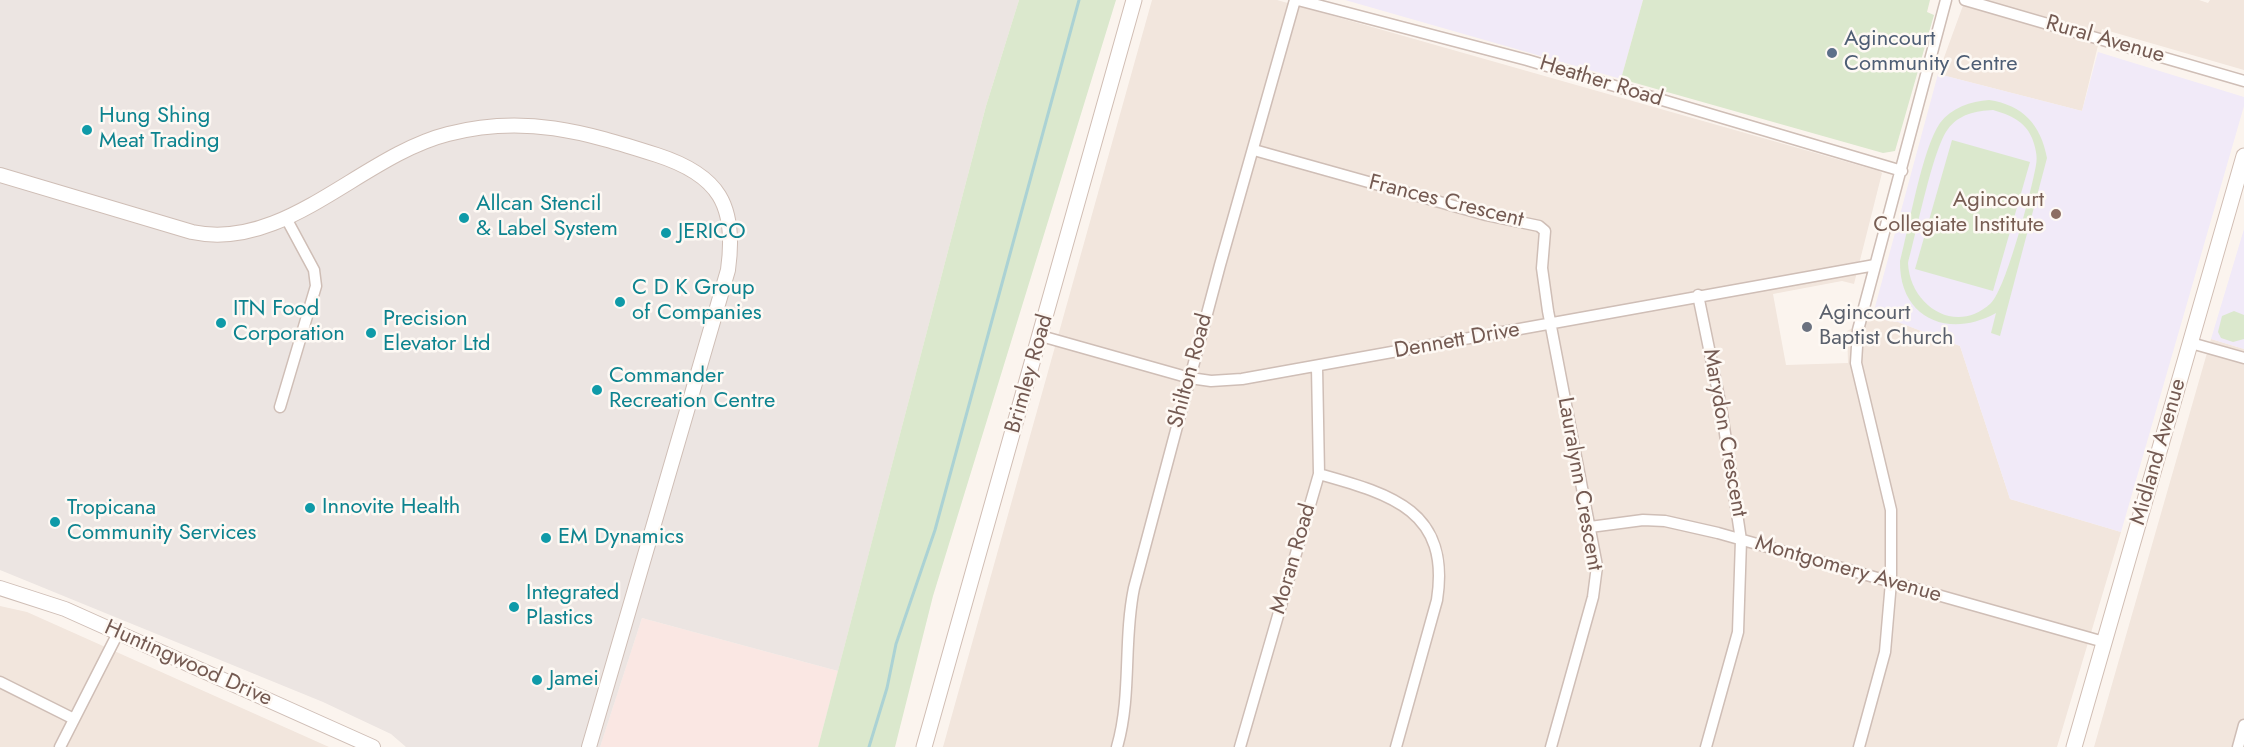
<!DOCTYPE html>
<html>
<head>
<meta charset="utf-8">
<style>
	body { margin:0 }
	canvas { display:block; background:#fbf4ee }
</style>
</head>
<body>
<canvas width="2244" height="747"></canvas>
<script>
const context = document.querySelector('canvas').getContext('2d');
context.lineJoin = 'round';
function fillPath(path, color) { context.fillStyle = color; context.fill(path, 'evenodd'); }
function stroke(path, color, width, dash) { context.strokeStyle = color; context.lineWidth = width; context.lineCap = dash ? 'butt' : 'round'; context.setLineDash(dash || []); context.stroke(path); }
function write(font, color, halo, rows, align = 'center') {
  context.font = font + ' Jost,sans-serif'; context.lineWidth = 5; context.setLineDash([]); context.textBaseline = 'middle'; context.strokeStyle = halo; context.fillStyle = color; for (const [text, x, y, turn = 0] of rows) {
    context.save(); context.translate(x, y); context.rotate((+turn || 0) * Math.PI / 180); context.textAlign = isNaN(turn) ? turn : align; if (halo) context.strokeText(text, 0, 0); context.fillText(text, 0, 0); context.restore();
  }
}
fillPath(new Path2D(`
	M1152,0h125l602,171 3,2 -28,111 -12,-3 -69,13 13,71 62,-2 -1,-32 25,-13 26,4 62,24 50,153 111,33 -64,215h-1114z
	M1965,0h234l9,3 2,-3h34v70l-142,-41 -20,82 -144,-37z
	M2211,339l33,10v398h-150z
	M0,606l27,6 302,135h-329z`), '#f2e6dd');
fillPath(new Path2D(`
	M642,618l196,53 -20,76h-218z`), '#fae7e3');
fillPath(new Path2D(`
	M0,0h1019l-33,106 -148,565 -196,-53 -42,129h-194l-15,-13 -68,-32 -323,-132z`), '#ece5e2');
fillPath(new Path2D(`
	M1345,0h298l-22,79z
	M2098,52l146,45v9l-123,426 -111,-33 -50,-153 -62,-24 -26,-4 66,-244 144,37z
	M2244,229v120l-33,-10z`), '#f1eaf8');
fillPath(new Path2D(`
	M1019,0h97l-183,596 -38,151h-77l168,-641z
	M1643,0h287l-3,12 7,3 -39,136 -12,2 -262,-74z
	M1989,100c34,5 52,25 58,58l-47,178 -9,-3 5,-20c-47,26 -97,6 -96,-52 9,-34 22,-112 40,-138 11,-15 31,-22 49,-23zM1993,110c17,5 32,11 39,28 3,8 6,18 4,27 -4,24 -30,124 -45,138 -35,33 -81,3 -83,-40 8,-28 25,-115 40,-134 11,-15 28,-18 45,-19z
	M1952,140l78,22 -37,129 -78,-22z
	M2234,311l10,4v24l-11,3 -12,-4 -3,-6 4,-16z`), '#dbe8cd');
stroke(new Path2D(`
	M869,747l18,-59 9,-44 39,-114 144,-530`), '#abd2d4', 3);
const minor = new Path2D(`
	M1298,0l229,60 375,111
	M1965,0l279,81
	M1254,150l232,65 53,11 6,5 -3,37 6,43 49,255 -4,31 -42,150
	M1698,295l23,112 20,133 -3,92 -32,115
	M1041,336l149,42 21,3 31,-2 633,-114
	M2191,343l53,15
	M280,407l36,-121 -2,-16 -28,-52
	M1319,474c71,20 132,36 118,126l-41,147
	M1590,527l53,-7 22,1 53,12 386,109
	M0,682l74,37
	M60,747l58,-114
	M1117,747c15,-52 6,-106 17,-159l86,-323 75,-265
	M1240,747l79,-273 -2,-107
	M1859,747l26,-95 6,-70v-72l-35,-147 2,-33 88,-330
	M2238,747l6,-22`);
const tertiary = new Path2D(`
	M0,175l192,57c93,20 169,-76 256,-98 76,-20 137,-2 209,21 62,20 80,50 71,115l-139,477
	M0,588l65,21 308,138`);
const secondary = new Path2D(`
	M924,747l210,-747
	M2074,747l170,-591`);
stroke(minor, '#cfbeb6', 13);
stroke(tertiary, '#cfbeb6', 16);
stroke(secondary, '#d1beb4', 17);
stroke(minor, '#fff', 10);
stroke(tertiary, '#fff', 14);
stroke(secondary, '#fff', 15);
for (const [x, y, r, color] of [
	[1832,53,6,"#5c6f8a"],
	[87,130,6,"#0f9aa8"],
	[2056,214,6,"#8d6e63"],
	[464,218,6,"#0f9aa8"],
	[666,233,6,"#0f9aa8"],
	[620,302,6,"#0f9aa8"],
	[221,323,6,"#0f9aa8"],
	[1807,327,6,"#6b7280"],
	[371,333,6,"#0f9aa8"],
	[597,390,6,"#0f9aa8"],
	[310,508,6,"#0f9aa8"],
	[55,522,6,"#0f9aa8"],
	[546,538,6,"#0f9aa8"],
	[514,607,6,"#0f9aa8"],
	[537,680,6,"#0f9aa8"]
]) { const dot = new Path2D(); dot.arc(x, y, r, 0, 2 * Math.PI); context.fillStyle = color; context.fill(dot); stroke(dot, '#fef9f4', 2); }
write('22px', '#4e5e75', '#fef9f4', [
	["Agincourt",1844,40],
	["Community Centre",1844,65]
], 'left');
write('22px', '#745a52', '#fef9f4', [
	["Rural Avenue",2105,40,16],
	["Heather Road",1601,82,17],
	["Frances Crescent",1446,202,14],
	["Dennett Drive",1457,341,-10],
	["Shilton Road",1191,371,-75],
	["Brimley Road",1030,374,-74],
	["Marydon Crescent",1724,433,80],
	["Midland Avenue",2159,452,-74],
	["Lauralynn Crescent",1579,484,80],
	["Moran Road",1294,559,-74],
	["Montgomery Avenue",1848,570,16],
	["Huntingwood Drive",188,664,24]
]);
write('22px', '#0d838f', '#fef9f4', [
	["Hung Shing",99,117],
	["Meat Trading",99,142],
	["Allcan Stencil",476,205],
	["& Label System",476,230],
	["JERICO",678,233],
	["C D K Group",632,289],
	["of Companies",632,314],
	["ITN Food",233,310],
	["Corporation",233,335],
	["Precision",383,320],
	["Elevator Ltd",383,345],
	["Commander",609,377],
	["Recreation Centre",609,402],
	["Innovite Health",322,508],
	["Tropicana",67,509],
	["Community Services",67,534],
	["EM Dynamics",558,538],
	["Integrated",526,594],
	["Plastics",526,619],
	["Jamei",549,680]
], 'left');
write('22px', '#785e54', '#fef9f4', [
	["Agincourt",2044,201],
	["Collegiate Institute",2044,226]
], 'right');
write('22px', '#5b616d', '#fef9f4', [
	["Agincourt",1819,314],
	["Baptist Church",1819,339]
], 'left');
</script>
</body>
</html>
